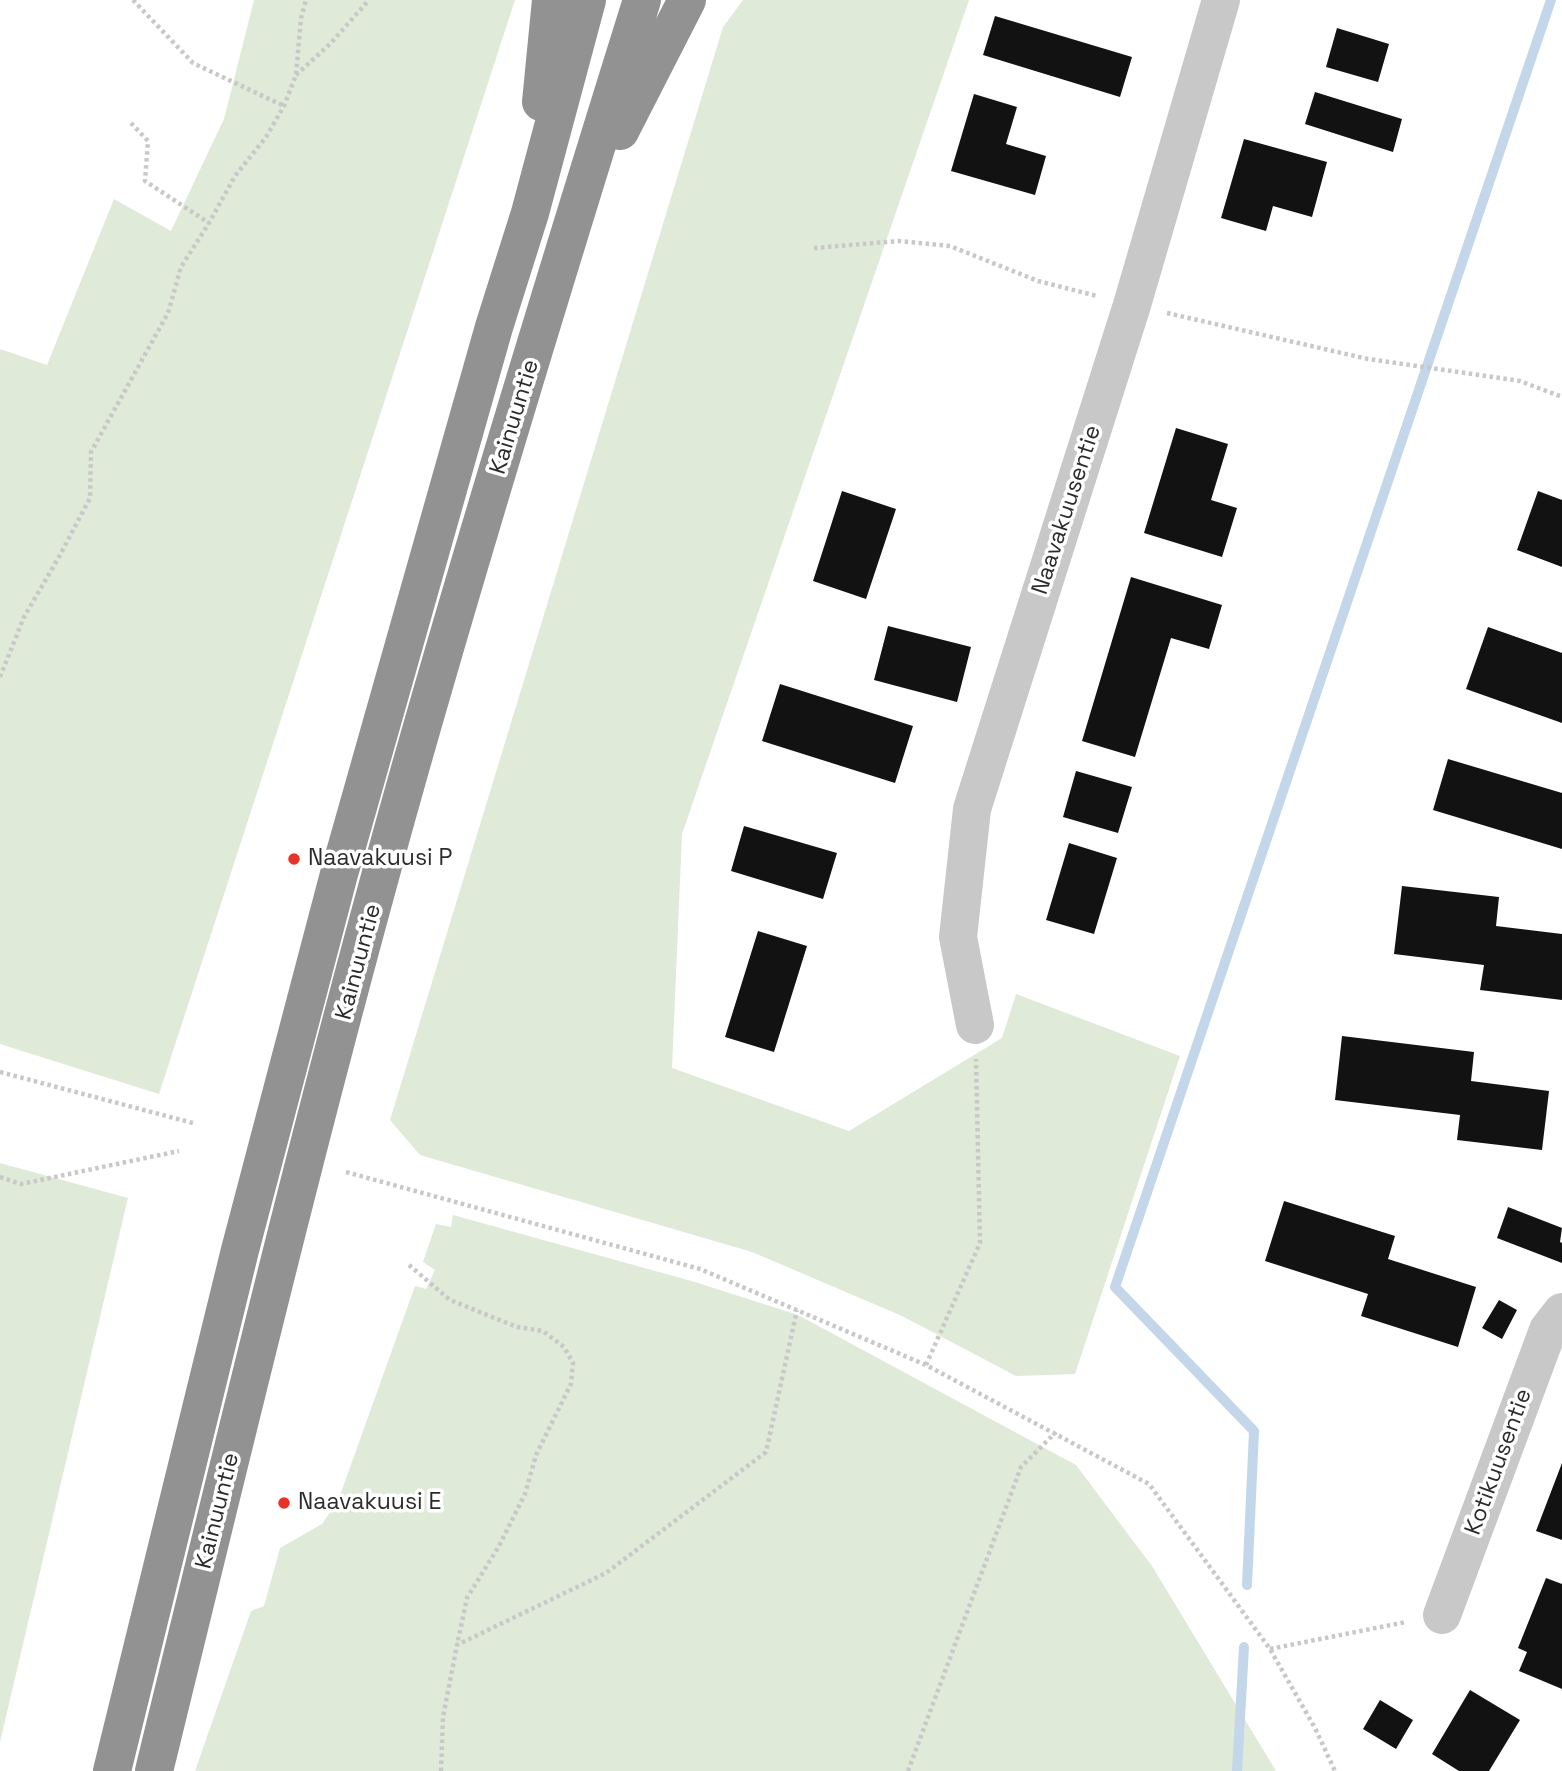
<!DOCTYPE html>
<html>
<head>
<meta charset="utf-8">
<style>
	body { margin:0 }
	canvas { display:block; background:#fff }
</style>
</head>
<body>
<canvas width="1562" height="1771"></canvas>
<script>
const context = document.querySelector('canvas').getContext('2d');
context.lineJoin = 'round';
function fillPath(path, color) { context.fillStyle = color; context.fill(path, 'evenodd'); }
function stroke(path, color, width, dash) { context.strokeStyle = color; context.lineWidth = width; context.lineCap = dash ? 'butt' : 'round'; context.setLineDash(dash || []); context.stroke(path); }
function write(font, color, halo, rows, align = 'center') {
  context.font = font + ' "Space Grotesk",sans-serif'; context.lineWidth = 7; context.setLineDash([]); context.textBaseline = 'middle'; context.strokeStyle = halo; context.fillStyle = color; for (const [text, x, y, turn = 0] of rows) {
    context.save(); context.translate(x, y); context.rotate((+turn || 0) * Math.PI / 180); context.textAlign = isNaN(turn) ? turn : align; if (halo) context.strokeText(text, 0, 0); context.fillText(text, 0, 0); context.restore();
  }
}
fillPath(new Path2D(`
	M254,0h261l-356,1094 -159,-50v-695l47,16 67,-166 57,32 53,-112z
	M743,0h226l-287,834 -10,234 177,63 153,-93 14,-44 164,62 -105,318 -59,2 -114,-60 -150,-64 -332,-97 -30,-35 333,-1093z
	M0,1163l128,35 -128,544z
	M453,1215l242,67 103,33 278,150 76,101 124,205h-1081l56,-160 13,-5 16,-58 42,-24 16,-23 77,-215 11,3 9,-19 -12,-8 13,-38 15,3z`), '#dfead8');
stroke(new Path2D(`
	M1247,1585l7,-154 -139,-144 436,-1287
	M1237,1771l7,-124`), '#c4d7ea', 10);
fillPath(new Path2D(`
	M995,16l137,41 -12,40 -137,-42z
	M1337,28l52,16 -11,38 -52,-15z
	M1315,92l87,27 -9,33 -88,-28z
	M974,94l43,13 -11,37 40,12 -11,39 -84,-24z
	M1244,139l83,23 -15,55 -39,-11 -7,25 -45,-13z
	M1176,428l52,16 -17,56 26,8 -15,49 -78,-24z
	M842,491l54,18 -30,90 -53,-18z
	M1538,491l24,9v67l-45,-17z
	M1131,577l91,28 -13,44 -38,-11 -36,119 -53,-16z
	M888,626l83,21 -14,55 -83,-22z
	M1488,627l74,26v70l-96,-34z
	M780,684l133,42 -18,57 -133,-42z
	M1448,759l114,34v56l-129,-39z
	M1076,771l56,16 -14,46 -55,-16z
	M744,826l93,27 -14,46 -92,-28z
	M1069,843l48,15 -23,76 -48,-14z
	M1402,886l97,11 -3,29 66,8v66l-82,-10 4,-25 -90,-11z
	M758,931l49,15 -33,106 -49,-15z
	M1342,1036l132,16 -3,29 78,10 -7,59 -85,-10 3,-25 -125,-15z
	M1284,1201l111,35 -7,23 88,28 -18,60 -97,-31 7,-22 -103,-33z
	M1508,1207l54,21 -2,14 2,1v20l-65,-25z
	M1499,1300l18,10 -15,29 -20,-11z
	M1562,1463v77l-26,-9z
	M1546,1578l16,6v105l-43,-18 8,-19 -9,-4z
	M1470,1690l50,30 -31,51h-30l-27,-17z
	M1380,1700l33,20 -17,29 -33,-20z`), '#121212');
stroke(new Path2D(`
	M133,0l60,63 91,43
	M296,75l34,-31 39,-44
	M131,123l17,18 -3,40 64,42
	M814,248l85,-7 51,5 88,35 59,15
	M1167,313l201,46 152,22 42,16
	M0,677l24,-60 35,-60 31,-59 1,-46 77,-139 13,-46 28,-44 26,-47 31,-39 18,-31 12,-31 5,-57 5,-18
	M0,1072l193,51
	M346,1172l354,97 226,96 223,119 121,165 45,79 20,43
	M0,1177l21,7 158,-33
	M409,1265l41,35 67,27 26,4 21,16 9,16 -2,21 -35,71 -11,39 -26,52 -32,52 -10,47
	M926,1365l54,-122 -4,-184
	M1270,1649l136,-27
	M441,1771l2,-54 14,-72 149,-72 160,-121 31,-142
	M908,1771l113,-304 35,-35`), '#c8c8c8', 4.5, [3.5, 3.5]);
stroke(new Path2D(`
	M975,1025l-17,-88 14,-128 160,-504 89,-305
	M1442,1615l106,-285 14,-18`), '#c8c8c8', 38);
stroke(new Path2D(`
	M541,102l10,-102
	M620,131l67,-131
	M112,1771l128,-521 99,-376 155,-547 36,-114 57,-213
	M154,1771c82,-335 162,-670 256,-1002 73,-257 152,-513 232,-769`), '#929292', 38);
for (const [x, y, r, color] of [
	[294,859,7,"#e6332a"],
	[284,1503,7,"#e6332a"]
]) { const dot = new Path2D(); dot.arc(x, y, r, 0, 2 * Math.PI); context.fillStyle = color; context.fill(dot); stroke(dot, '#fff', 2.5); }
write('23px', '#2b2b2b', '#fff', [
	["Kainuuntie",515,417,-73],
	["Naavakuusentie",1067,510,-72],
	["Kainuuntie",359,962,-75],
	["Kotikuusentie",1499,1462,-70],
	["Kainuuntie",218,1511,-76]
]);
write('23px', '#2b2b2b', '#fff', [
	["Naavakuusi P",308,859],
	["Naavakuusi E",298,1503]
], 'left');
</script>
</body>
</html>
